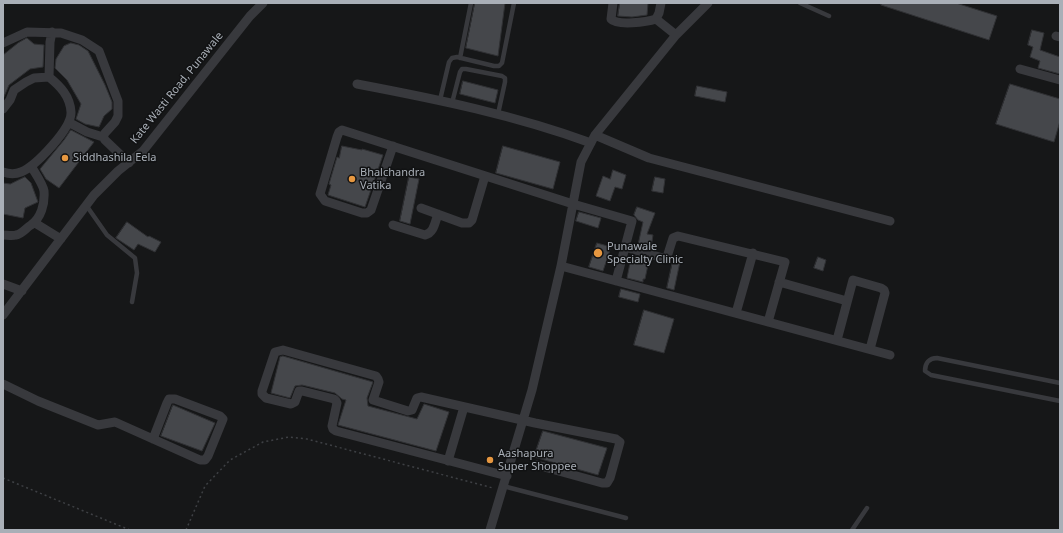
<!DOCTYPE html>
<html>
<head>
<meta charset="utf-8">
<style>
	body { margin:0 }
	#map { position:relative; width:1063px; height:533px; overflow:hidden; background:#161718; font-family:"Noto Sans",sans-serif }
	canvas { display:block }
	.frame { position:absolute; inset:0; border:4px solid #a9afb7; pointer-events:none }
</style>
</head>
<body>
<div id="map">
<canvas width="1063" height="533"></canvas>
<div class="frame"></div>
</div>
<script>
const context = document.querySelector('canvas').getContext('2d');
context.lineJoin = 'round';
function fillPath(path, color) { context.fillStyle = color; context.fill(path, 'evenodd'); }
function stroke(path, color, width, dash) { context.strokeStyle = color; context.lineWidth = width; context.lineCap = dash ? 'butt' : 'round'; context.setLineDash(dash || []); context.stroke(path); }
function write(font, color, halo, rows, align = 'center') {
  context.font = font + ' "Noto Sans",sans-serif'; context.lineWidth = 3; context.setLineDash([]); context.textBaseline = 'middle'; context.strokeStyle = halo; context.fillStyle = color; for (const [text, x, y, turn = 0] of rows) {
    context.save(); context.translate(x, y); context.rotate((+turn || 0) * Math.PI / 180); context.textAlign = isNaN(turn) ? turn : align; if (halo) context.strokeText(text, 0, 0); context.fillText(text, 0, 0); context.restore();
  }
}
const building = new Path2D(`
	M475,3h30l-7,53 -32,-8z
	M620,3h28l-1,12 -15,2 -14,-1z
	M882,3h74l41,13 -8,24 -108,-35z
	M1032,30l12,3 -4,17 20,7v17l-22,-6 2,-7 -10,-4 3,-10 -5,-2z
	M27,38l7,6 10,1 -1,22 -13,2 -21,16 -6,14v-44l15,-12z
	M71,43l8,2 9,6 17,34 7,17v7l-8,7 -5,11 -14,-3 -9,-5 5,-15 -14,-24 -12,-12 1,-9 8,-13z
	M463,81l35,9 -3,13 -35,-9z
	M1010,84l50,15v22l-6,21 -58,-18z
	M697,86l30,6 -2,10 -30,-6z
	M71,130l23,12 -35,46 -13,-9 -6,-10 24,-29z
	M342,146l20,4v-1l21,6 -18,52 -37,-12 3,-10 -2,-1 8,-27 2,1z
	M503,146l57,16 -7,27 -57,-16z
	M613,170l13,5 -4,14 -7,-2 -5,14 -14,-5 7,-20 7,3z
	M25,177l6,6 7,19 -13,6 -2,10 -20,-4v-31l7,1z
	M409,177l10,2 -9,45 -10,-3z
	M655,177l10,2 -2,14 -11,-2z
	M637,207l18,6 -8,21 6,1 -2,13 -13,-3 5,-23 -5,-2 -4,-5z
	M579,212l22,6 -3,10 -22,-7z
	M127,222l21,15 1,-1 12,6 -6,10 -17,-8 -4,6 -18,-12z
	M597,243l14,4 -8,24 -14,-4z
	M636,256l13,4 -4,19h-2v3l-16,-4 4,-20 5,1z
	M674,256l7,1 -7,33 -7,-2z
	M818,257l8,3 -3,11 -9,-3z
	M621,289l19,5 -2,8 -19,-5z
	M644,310l30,9 -10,34 -30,-8z
	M283,356l90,26 -6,16 1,8 49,13 7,-15 25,8 -13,39 -98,-26 8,-25 -4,-1 -7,-6 -33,-8 -7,1 -5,12 -19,-5 9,-36z
	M173,405l42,18 -13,28 -41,-15z
	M543,431l64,17 -9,27 -64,-18z`);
fillPath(building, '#45474b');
stroke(building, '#303134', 1);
stroke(new Path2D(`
	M3,478l127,52
	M186,530l19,-44 25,-26 33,-18 26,-5 18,2 186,49`), '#3e4044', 1.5, [2, 3]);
stroke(new Path2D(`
	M800,3l29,13
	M460,58l11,-55
	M440,100l9,-38 3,-4 5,-1 37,9h5l3,-3 12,-60
	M452,103l8,-31 2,-3h4l36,7 3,2v4l-7,32
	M86,205l21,30 28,23 2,15 -5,29
	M1060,383l-123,-25c-8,0 -12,5 -12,13l6,4 129,26
	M503,486l123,32
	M852,530l15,-22`), '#38393d', 4.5);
stroke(new Path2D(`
	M613,3l-2,16c6,7 36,3 45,0
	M661,3l-2,10 -3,6 20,16
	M1056,36l4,1
	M3,43l24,-11 34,1 21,7 17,11 19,50v15l-3,6 -10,11 -2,4
	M1020,69l40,11
	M49,77l1,-35 2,-10
	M357,84c79,15 158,31 234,59
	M3,109l7,-9 4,-10 12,-8 8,-4 15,-1c11,9 21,19 22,35 1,16 -35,54 -50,60 -5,2 -12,2 -18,0
	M70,123l17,9 16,5 2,3 24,23
	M595,135l54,23 241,63
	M393,146l-22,64 -4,3h-5l-37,-12 -5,-7 17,-57 2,-5 3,-2 231,74 59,17 -16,60
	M421,208l41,15h7l3,-3 13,-44
	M35,223l26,16
	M393,225l32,10c9,-2 10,-13 13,-21
	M3,235c4,0 9,1 13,0 6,-1 10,-7 15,-10 10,-7 14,-21 13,-34 -1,-7 -9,-18 -13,-25
	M625,247l38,11 4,-1 6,-19 5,-2 107,26 -17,60
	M561,266l329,89
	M779,282l68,19
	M3,284l19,7
	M736,313l17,-60
	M3,315l91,-120 24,-24 25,-20 107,-135 13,-13
	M837,340l16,-60 28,8 3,2 1,3 -15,56
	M3,384l35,17 60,24 17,-3 85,38h5l3,-4 15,-37 -3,-3 -45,-17h-6l-2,4 -14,36
	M448,461l16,-54
	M507,476l-171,-45 -3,-2 -1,-3 5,-23 -1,-2 -2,-2 -32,-8h-3l-4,11 -4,2 -25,-6 -4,-4v-3l13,-39 8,-2 93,26 2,3 1,3 -6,18 35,11 4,-1 5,-12 4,-1 114,26 81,16 4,3 -10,36 -3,5h-5l-65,-18
	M490,530l42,-140 29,-124 20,-104 14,-27 81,-100 32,-32`), '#38393d', 9);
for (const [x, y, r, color] of [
	[65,158,4,"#e69740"],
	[352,179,4,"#e69740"],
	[598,253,5,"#e69740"],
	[490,460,4,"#e69740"]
]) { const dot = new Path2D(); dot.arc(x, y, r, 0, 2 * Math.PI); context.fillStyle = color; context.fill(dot); stroke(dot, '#111213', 1.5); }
write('11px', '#a9afb7', '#111213', [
	["Kate Wasti Road, Punawale",177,88,-51]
]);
write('11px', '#a9afb7', '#111213', [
	["Siddhashila Eela",73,158],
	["Bhalchandra",360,173],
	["Vatika",360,186],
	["Punawale",607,247],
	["Specialty Clinic",607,260],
	["Aashapura",498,454],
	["Super Shoppee",498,467]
], 'left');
</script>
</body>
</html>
